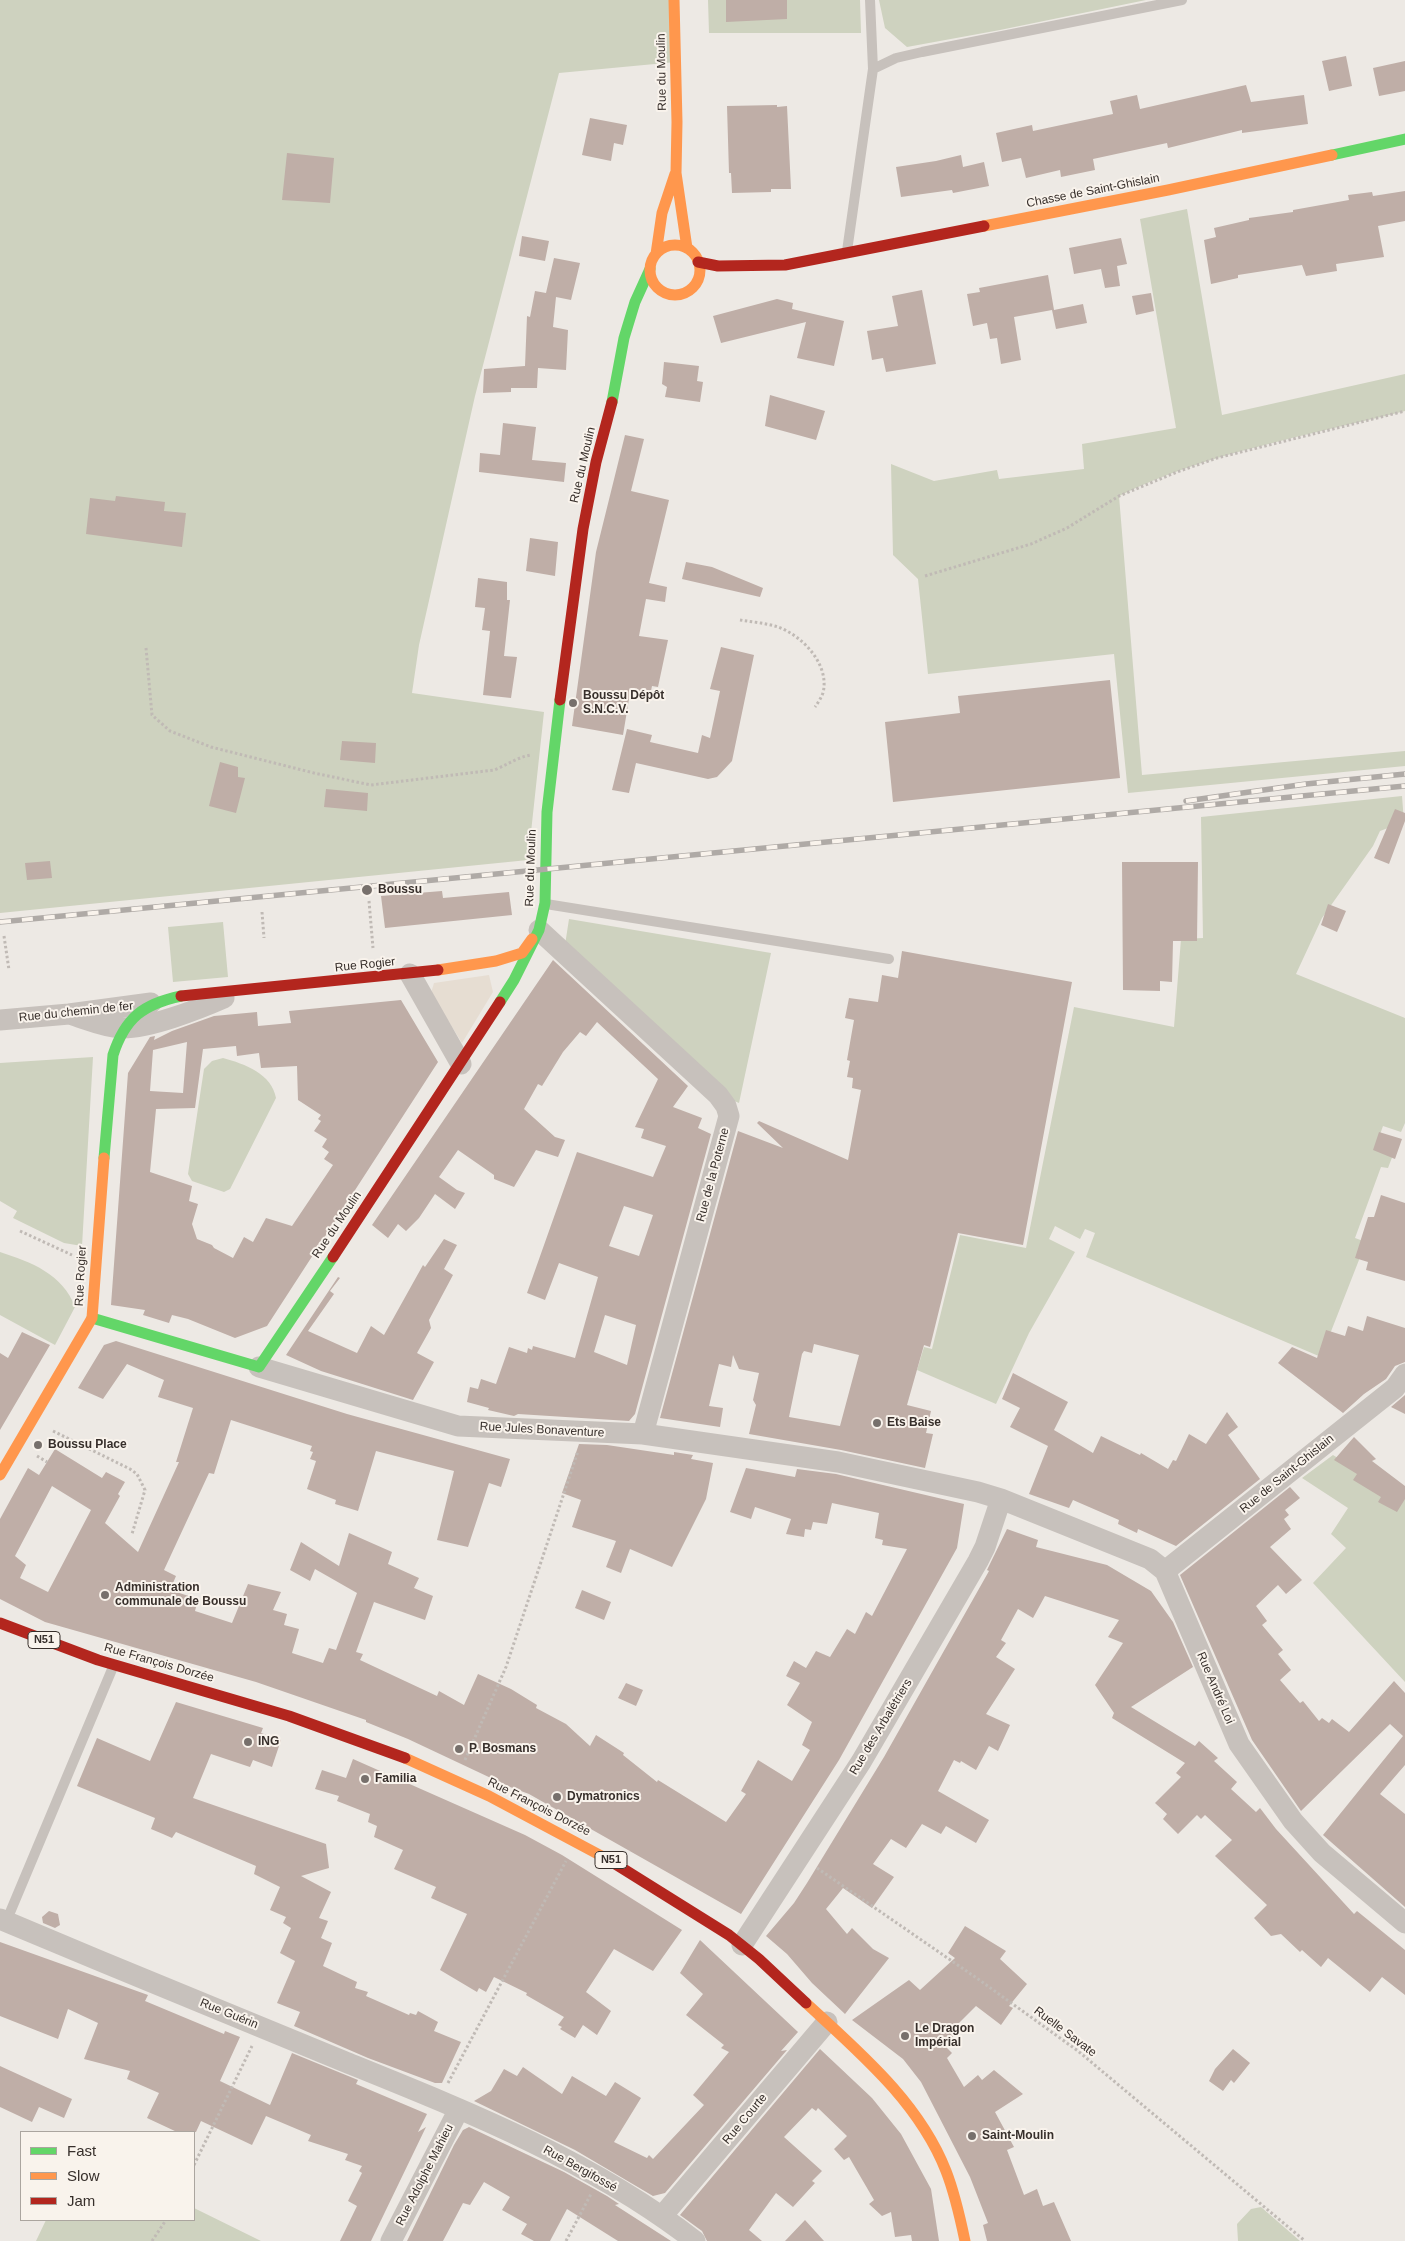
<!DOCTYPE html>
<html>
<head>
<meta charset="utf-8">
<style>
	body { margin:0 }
	#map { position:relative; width:1405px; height:2241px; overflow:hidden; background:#ede9e4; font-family:Helvetica,sans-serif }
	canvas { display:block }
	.legend { position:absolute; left:20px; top:2131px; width:175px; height:90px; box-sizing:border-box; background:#f9f3ec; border:1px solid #aba59f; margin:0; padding:6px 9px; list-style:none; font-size:15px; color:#372f2b }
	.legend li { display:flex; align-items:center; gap:10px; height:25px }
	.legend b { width:25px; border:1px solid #aba59f }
</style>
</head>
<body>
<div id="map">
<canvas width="1405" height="2241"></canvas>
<ul class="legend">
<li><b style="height:6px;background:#63d668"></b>Fast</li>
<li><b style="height:6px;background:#ff974d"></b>Slow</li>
<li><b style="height:6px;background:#b3261e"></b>Jam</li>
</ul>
</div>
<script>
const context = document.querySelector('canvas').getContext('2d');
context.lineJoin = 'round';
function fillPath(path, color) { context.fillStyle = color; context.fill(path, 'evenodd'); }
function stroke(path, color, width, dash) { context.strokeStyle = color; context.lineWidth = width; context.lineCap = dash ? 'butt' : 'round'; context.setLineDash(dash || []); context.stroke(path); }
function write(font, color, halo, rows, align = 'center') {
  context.font = font + ' Helvetica,sans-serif'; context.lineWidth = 4; context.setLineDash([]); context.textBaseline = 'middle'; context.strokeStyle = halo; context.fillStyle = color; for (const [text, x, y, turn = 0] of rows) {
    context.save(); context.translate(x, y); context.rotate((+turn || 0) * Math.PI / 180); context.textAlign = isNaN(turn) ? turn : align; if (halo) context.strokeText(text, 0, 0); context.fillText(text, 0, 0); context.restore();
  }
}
fillPath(new Path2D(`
	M0,0h674l2,62 -117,11 -84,323 -56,249 -7,48 132,19 -16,148 -528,53z
	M708,0h152l1,33h-152z
	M879,0h267l-146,30 -93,17 -22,-19z
	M1187,209l35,206 183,-41v37c-94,24 -200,42 -286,85l23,279 263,-24v15l-277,27 -14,-139 -186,20 -10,-95 -25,-24 -2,-91 43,17 63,-11 2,9 85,-10 -2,-25 94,-16 -36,-209z
	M1402,796l2,26 -24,9 -7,15 -51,72 -26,56 109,44v105l-4,9 -18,-6 -5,14 18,7 -8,21 -7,-1 -26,71 11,4 -45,115 -235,-100 9,-24 -10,-4 -5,10 -25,-13 -6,13 26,13 -46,81 -33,71 -79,-34 7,-23 8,2 28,-114 66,13 48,-241 100,20 7,-88 22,-1 -2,-121z
	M569,919l202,34 -32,150 -7,-3 -167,-155z
	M223,922l5,55 -55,5 -5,-55z
	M93,1057l-11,189 -18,-3 -51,-25 4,-7 -17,-10v-138z
	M223,1058c22,6 49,16 53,40l-46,91 -6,3 -32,-11 -4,-7 16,-105 8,-8z
	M0,1252c31,10 63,22 75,55l-20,38 -55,-30z
	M1333,1455l72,44v183l-92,-99 33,-35 -15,-14 17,-26 -46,-30z
	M1261,2207l39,34h-62l-1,-17 14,-15z
	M194,2208l67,33h-225l10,-21h148z`), '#ced2bf');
fillPath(new Path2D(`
	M489,975l4,17 -31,51 -31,-50 3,-10z`), '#e6ddd2');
fillPath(new Path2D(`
	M726,0h61v19l-61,3z
	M1346,56l6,30 -23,5 -7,-30z
	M1405,61v30l-26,5 -6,-28z
	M1246,85l5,17 53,-7 4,29 -66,9v-3l-74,18 -1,-5 -74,16 2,11 -34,7 -1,-7 -34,8 -5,-20 -19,4 -6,-29 36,-8 1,6 80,-17 -3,-13 27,-6 3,14z
	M777,105v2l10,-1 4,83h-20v3l-39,1 -1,-20h-2l-2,-67z
	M590,118l37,7 -4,20 -9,-2 -3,18 -29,-6z
	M287,153l47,5 -4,45 -48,-3z
	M961,155l2,12 21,-5 5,24 -36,7 -1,-3 -51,7 -5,-30 40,-6z
	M1405,191v30l-27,5 6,31 -48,7 1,7 -31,5 -4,-11 -64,10v3l-27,6 -7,-44 12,-3 -2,-9 35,-8v-2l44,-6v-2l56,-10 -1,-5 24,-3 1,4z
	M522,236l27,5 -4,20 -26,-5z
	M1121,238l6,26 -10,2 3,20 -15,2 -4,-19 -27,5 -5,-26z
	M554,258l26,5 -9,37 -15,-3 -3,30 15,3 -2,40 -28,-2 -1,20h-26v4l-28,1 1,-24 41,-3 2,-50 3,1 5,-26 11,2z
	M1048,275l6,35 29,-6 4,19 -31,6 -4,-19 -38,7 7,43 -20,4 -4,-26 -7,1 -3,-16 -14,3 -6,-32 13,-2 -1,-4z
	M922,290l14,74 -50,8 -3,-14 -11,2 -5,-29 31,-5 -6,-30z
	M1151,293l3,18 -18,4 -4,-19z
	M777,299l16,4 -1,6 52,12 -10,45 -37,-8 9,-36 -85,21 -8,-27z
	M664,362l35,4 -2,15 6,1 -3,20 -35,-5 2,-10 -5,-3z
	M770,395l55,16 -9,29 -51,-14z
	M503,423l33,4 -4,33 34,3 -2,19 -85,-10 1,-19 20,2z
	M625,435l19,4 -13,52 38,9 -20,83 18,4 -2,15 -19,-3 -7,37 29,4 -10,47 -6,-1 -2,10 -20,-3 -7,42 -51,-9 24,-174z
	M116,496l49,6 -1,9 22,2 -4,34 -96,-13 4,-36 25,3z
	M530,538l28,4 -3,34 -29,-5z
	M686,562l26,5 51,21 -3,9 -78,-18z
	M478,578l29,4v18h3l-6,56 13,1 -6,41 -28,-3 7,-64 -8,-1 3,-22 -10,-1z
	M721,647l33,8 -22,106 -15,16 -9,2 -72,-16 -7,30 -17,-3 15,-61 25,6 -2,7 48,11 4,-18 8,3 10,-47 -10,-2z
	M1110,680l10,98 -227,24 -8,-80 75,-9 -2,-17z
	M342,741l34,2 -1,20 -35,-3z
	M220,762l18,5v10l7,1 -9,35 -27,-7z
	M326,789l42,4 -1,18 -43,-4z
	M1395,809l10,4v8l-16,43 -15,-6z
	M50,861l2,17 -25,2 -2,-17z
	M1122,862h76l-1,79h-24l-1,41 -12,-1v10l-37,-1z
	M442,891l1,7 66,-6 3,23 -127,13 -4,-32z
	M1328,904l18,7 -9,21 -16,-7z
	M902,951l170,31 -49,263 -65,-12 -28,114 -6,-2 -17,60 24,6 -5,22 7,1 -8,34 -84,-18 -92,-16 7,-29 -3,-5 6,-27 -20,-4 -6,-14 -2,12 -12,-3 -10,42 14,2 -3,19 -60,-9 78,-287 45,17 -26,-25 2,-2 89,39 13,-70 -9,-2 1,-10 -6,-1 3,-16 -3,-1 7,-40 -9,-2 4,-20 29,4 4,-27 16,3zM814,1344l45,11 -19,71 -51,-9 13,-63 2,-3 8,2z
	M553,960l135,126 -15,21 29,11 -4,10 13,6 -76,280 -6,7 -111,-7 -4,2 -26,-6 1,-2 -22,-6 3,-15 8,2 3,-10 15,5 13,-37 18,6 1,-5 4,2 1,-4 42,12 23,-81 -39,-14 -14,37 -18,-7 50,-141 76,25 13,-31 -25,-8 3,-9 -9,-2 23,-48 -61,-57 -11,14 -6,-4 -17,20 -21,34 -4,-2 -14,25 31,28 10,3 -7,17 -22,-7 -22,37 -20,-8v-4l-36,-25 -19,27 18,13 8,3 -10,16 -20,-15 -16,24 -13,13 -8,-7 -10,14 -16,-13zM624,1206l29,9 -14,41 -30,-10zM605,1315l31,10 -9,40 -33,-13z
	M401,1000l37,62 -171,264 -32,12 -47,-19 -16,-4 -3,8 -26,-8 2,-5 -34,-5 17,-232 22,-36 5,-1 -1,4 18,-9 42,-15 43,-4 1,14 33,-3 -2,-12zM187,1042l-4,51 -33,-2 3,-41zM236,1046l1,10 22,-3 2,15 36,-2 1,34 23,15 -3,4 3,2 -7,10 13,8 -5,8 7,5 -5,7 9,6 -41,61 -26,-8 -13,24 -9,-5 -11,21 -19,-10 -2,-3 -15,-6 -5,-15 6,-20 -9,-3 3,-15 -42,-14 6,-63 39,-1 8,-59z
	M1379,1132l23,7 -7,20 -22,-9z
	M1381,1195l24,8v78l-39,-11 2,-8 -13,-4 13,-41h6z
	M444,1239l13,6 -13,24 9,6 -24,45 2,8 -14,25 17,9 -21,38 -92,-29 -35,-16 52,-78 2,1 -10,13 4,3 -26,37 49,22 14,-27 13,9 39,-70 2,2z
	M1367,1316l38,12v34l-10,4 -9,13 -22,15 -21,19 -65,-50 14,-16 25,11 9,-28 19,6 3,-10 15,5z
	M22,1332l28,13 -50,85v-77l8,5z
	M116,1341l231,73 163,45 -9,28 -12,-4 -21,64 -31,-7 17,-69 -78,-20 -18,60 -23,-7 1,-4 -29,-11 9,-28 -6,-2 3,-7 -3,-1 2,-5 -81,-26 -17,54 -5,-1 -45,97 12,6 -6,14 28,9 -3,12 37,12 16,-39 33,8 -8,18 14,4 -3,11 15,4 -7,24 31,10 6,-15 7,2 21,-57 -42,-24 -5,12 -20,-11 11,-28 38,24 10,-33 43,19 -4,12 31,14 -5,10 19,8 -8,24 -51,-18 -18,50 7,2 -3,6 77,36 2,-5 25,14 14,-31 33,15 26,16 -1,3 30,16 24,22 6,-11 28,18 -1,2 34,27 1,-2 68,42 20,-28 -5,-3 17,-31 34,21 18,-31 -8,-5 10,-23 -25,-17 13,-22 -14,-7 8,-15 12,7 10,-17 14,6 17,-28 8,5 11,-22 6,4 35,-67 -25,-4 1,-5 -8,-2 4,-25 -47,-10 -5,21 -14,-2 -2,8 -6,-1 -1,8 -18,-3 5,-15 -36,-12 -4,12 -21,-7 16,-44 49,9 2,-8 39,5 128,30 -7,44 -118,212 -98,154 -212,-120 -19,-7 -102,-48 -42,-17v-2l-110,-38 -211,-60 -45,-23v-80l28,-51 11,7 16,-26 47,29 4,-6 19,10 -7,12 2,2 -15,27 33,29 41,-90h-3l17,-54 -35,-11 6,-17 -37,-16 -24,35 -25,-11 26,-43zM52,1486l39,24 -43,82 -28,-14 6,-13 -11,-9z
	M1013,1373l55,29 -14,28 39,23 8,-17 39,19 1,-2 27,16 5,-9 3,1 13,-27 17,10 21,-32 11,15 -10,8 32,44 -84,67 -38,-17 -1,4 -19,-9 1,-4 -46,-20 -4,8 -40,-14 19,-48 -38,-19 10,-19 -18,-9z
	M1405,1395v19l-14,-7z
	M1354,1437l22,22 -4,2 33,25v13l-8,13 -19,-10 3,-5 -28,-17 4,-6 -23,-14z
	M579,1444l28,1 67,10v-3l19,3 -2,4 22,4 -7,36 -34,68 -42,-18 -9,24 -15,-6 10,-26 -44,-14 9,-27 -19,-7z
	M1290,1487l10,11 -15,12 4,5 -5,4 7,10 -21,18 32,33 -16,14 -8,-9 -22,21 11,15 -5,4 21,25 -5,4 13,16 -11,10 20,23 3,-2 16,20 3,-3 7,5 3,-4 17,13 45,-51 11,12v72l-25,29 25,20v93l-82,-72 80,-99 -13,-12 -89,87 -49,-71 -72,-165z
	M1007,1529l31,11 -2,7 71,18 44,26 22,31 20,45 -62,40 64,39 4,-5 19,17 -4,3 23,21 -6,7 25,23 4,-4 16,21 78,85 3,-3 48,39v45l-23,-18 -12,15 -42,-34 -7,9 -19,-17 -2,2 -19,-18 -10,2 -17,-18 13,-13 -52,-49 17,-16 -27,-25 -4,4 -4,-4 -19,19 -15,-15 4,-5 -12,-11 26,-26 -5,-4 9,-10 -73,-45 2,-5 -19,-28 28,-42 -15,-6 11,-17 -74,-24 -12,22 -15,-9 -17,31 5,3 -10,14 19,12 -29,45 24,11 -12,26 -9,-5 -13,24 -15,-9 -1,2 -6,-3 -16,31 51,29 -13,23 -30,-17 -5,8 -19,-10 -16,24 -15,-9 -18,25 21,13 -22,31 -29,-20 -17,21 21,25 5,-6 21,21 16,9 -44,56 -33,-31 -25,-29 -21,-18 28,-33 13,-20 77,-126 105,-186 -2,-1z
	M582,1590l29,12 -7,18 -29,-12z
	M626,1683l17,7 -7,16 -18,-8z
	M176,1702l87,26 -2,5 20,7 -9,27 -19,-7 -3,7 -39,-13 -18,44 133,46 3,24 -28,8 30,16 -12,26 9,3 -7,17 11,5 -9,23 34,16 -2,6 13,4 -2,4 43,19 1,-2 6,2 2,-4 20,11 -4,9 27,11 -19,41h-7l-67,-25 -74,-32 6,-14 -23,-9 18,-42 -15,-8 11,-25 -8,-5 3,-6 -16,-7 10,-23 -26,-13 2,-8 -80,-34 -4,6 -9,-4 -12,-5 4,-11 -78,-32 20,-48 53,23z
	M353,1759l172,76 37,20 120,75 -29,41 -39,-22 -28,43 25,19 -14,24 -14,-10 -8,13 -15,-9 2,-2 -4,-2 6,-8 -38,-22 1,-2 -33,-16 -8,15 -7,-4 -2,4 -37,-22 27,-56 -36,-16 5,-11 -42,-18 9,-19 -29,-13 3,-11 -9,-4 2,-8 -33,-13 2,-5 -24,-7 7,-19 24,8z
	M49,1911l9,3 2,11 -5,3 -12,-5 -1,-6z
	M965,1926l41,25 -6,8 27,25 -18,22 4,2 -12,17 -25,-19 -22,22 4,3 -14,14 8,8 -5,5 17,29 14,-12 4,5 12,-10 29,24 -28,18 19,35 -7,3 17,45 13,-6 6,17 11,-4 17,39h-84l-4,-16 5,-2 -18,-46 -49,-95 -18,-23 -51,-39 57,-40 11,10 35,-32 -7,-5z
	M700,1940l98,92 -17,19 6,-1 -122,143 -12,3 -78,-46 -101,-49 17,-10 13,-22 13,7 6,-9 39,27 10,-18 34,20 9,-14 26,16 -27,44 33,16 2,-3 4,4 51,-54 -11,-10 36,-43 -8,-4 3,-3 -38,-30 17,-21 -23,-21z
	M0,1942l148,53 -3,6 79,33 1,-3 15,6 -20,44 50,24 22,-52 66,27 -2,4 71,30 -9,18 8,-5 -55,114h-31l17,-35 -9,-5 14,-28 -3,-2 3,-5 -17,-6 3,-6 -40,-13 3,-6 -45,-19 -14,29 -51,-24 -5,11h-19l-30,-14 12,-25 -32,-14 3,-8 -46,-12 14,-36 -30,-14 -10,30 -58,-23z
	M820,2049l52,49 29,36 30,55 8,52h-27l-1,-6 -16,2 -4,-25 -9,4 -13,-12 5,-4 -25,-43 -5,3 -10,-11 13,-13 -29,-28 -2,3 -4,-3 -28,29 38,34 -10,10 3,2 -22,24 -17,-14 -27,37 13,11h-55l-5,-10 -22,-16z
	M1233,2049l17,14 -16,20 -3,-3 -8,11 -14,-10 6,-12z
	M0,2066l72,33 -8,19 -25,-11 -7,15 -32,-15z
	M469,2127l95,45 43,24 12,8 -4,1 56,36h-53l-51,-32 -17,32h-16l-13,-7 6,-10 -25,-14 8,-13 -26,-15 -14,23 -7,-2 -20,38h-36l47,-96 9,-15z
	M805,2220l19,21h-39z`), '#bfaea7');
stroke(new Path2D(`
	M925,576l106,-32 36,-16 52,-32 58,-24 40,-14 188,-47
	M740,620c12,2 26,3 38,7 25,9 52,38 45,66 -2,5 -5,10 -8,14
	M146,648l6,67 18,16 41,16 103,26 57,12 123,-15c13,-5 24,-13 37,-15
	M369,901l4,47
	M262,912l2,26
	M4,936l5,34
	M20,1231l52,24
	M53,1431l77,38 7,5 8,16 -13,44
	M37,1456l10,6
	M465,1760l41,-93 72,-216
	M817,1868l161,111 100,72 227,190
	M448,2083l118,-222
	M194,2165l58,-119
	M152,2241l14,-21
	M566,2241l25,-47`), '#c0bab5', 3, [2.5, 2.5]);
stroke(new Path2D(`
	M870,0l3,69 23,-11 26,-6 260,-52
	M847,251l26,-182
	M546,904l343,55
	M6,1922l107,-255`), '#c7c1bc', 10);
stroke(new Path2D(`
	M539,930l179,165 8,11 3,10 -86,318
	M410,974l51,90
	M69,1014c17,5 34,13 52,14 27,1 78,-19 103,-30
	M0,1020l69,-6 82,-11
	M259,1367l199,59 185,8 195,28 140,30 23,7 149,60 15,12 74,173 54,77 29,32 83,70
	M1165,1571l230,-183 10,-14
	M0,1919c114,48 228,95 343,142 121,49 248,99 352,180
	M742,1945l119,-183 117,-201 7,-14 16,-48
	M663,2215l164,-193
	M391,2241l68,-132`), '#c7c1bc', 21);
stroke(new Path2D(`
	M1332,155l73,-16
	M612,402l12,-64 11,-36 15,-33
	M500,1002l14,-22 25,-50 6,-27 2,-91 13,-112
	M104,1158l9,-103c12,-37 30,-51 68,-59
	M92,1318l167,49 74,-110`), '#63d668', 11);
stroke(new Path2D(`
	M674,0l3,122 -1,51 11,75
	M984,226l184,-36 164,-35
	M650 270a25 25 0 1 1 50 0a25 25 0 1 1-50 0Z
	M656,254l6,-41 13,-39
	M438,970l58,-9 26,-8 10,-14
	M0,1475l92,-157 12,-160
	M405,1758l84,38 120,64
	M806,2003c53,49 113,99 140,168 9,23 14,46 19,70`), '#ff974d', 11);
stroke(new Path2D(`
	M698,262l20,4 67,-1 199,-39
	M560,700l23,-171 13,-67 16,-60
	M181,996l257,-26
	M333,1257l167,-255
	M0,1623l98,37 191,56 116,42
	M609,1860l120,75 30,24 47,44`), '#b3261e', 11);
const rail = new Path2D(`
	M1186,801l120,-17 99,-10
	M0,922l1405,-136`);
stroke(rail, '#afaaa6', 5.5);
stroke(rail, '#f9f3ec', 4, [11]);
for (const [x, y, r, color] of [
	[573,703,5,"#77706c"],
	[367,890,6,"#77706c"],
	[877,1423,5,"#77706c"],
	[38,1445,5,"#77706c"],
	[105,1595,5,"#77706c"],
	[248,1742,5,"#77706c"],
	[459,1749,5,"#77706c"],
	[365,1779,5,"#77706c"],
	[557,1797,5,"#77706c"],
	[905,2036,5,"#77706c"],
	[972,2136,5,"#77706c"]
]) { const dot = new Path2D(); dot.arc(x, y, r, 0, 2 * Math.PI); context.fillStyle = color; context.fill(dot); stroke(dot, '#f9f3ec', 2); }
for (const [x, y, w] of [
	[44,1640,32],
	[611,1860,32]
]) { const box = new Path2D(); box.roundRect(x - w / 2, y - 8.5, w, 17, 4); context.fillStyle = '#f9f3ec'; context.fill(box); stroke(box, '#372f2b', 1); }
write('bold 11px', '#372f2b', null, [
	["N51",44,1640],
	["N51",611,1860]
]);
write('12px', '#372f2b', '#f9f3ec', [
	["Rue du Moulin",662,72,-91],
	["Chasse de Saint-Ghislain",1093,191,-11],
	["Rue du Moulin",583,465,-77],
	["Rue du Moulin",531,868,-88],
	["Rue Rogier",365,965,-6],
	["Rue du chemin de fer",76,1012,-6],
	["Rue de la Poterne",713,1175,-75],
	["Rue du Moulin",337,1225,-56],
	["Rue Rogier",81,1276,-87],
	["Rue Jules Bonaventure",542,1430,3],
	["Rue de Saint-Ghislain",1287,1474,-39],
	["Rue François Dorzée",159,1663,16],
	["Rue André Loi",1215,1688,67],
	["Rue des Arbalétriers",881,1727,-59],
	["Rue François Dorzée",539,1807,27],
	["Rue Guérin",229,2014,22],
	["Ruelle Savate",1065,2032,37],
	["Rue Courte",745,2119,-50],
	["Rue Bergifossé",580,2169,29],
	["Rue Adolphe Mahieu",425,2175,-63]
]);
write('bold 12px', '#372f2b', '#f9f3ec', [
	["Boussu Dépôt",583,696],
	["S.N.C.V.",583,710],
	["Boussu",378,890],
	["Ets Baise",887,1423],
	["Boussu Place",48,1445],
	["Administration",115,1588],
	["communale de Boussu",115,1602],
	["ING",258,1742],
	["P. Bosmans",469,1749],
	["Familia",375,1779],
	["Dymatronics",567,1797],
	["Le Dragon",915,2029],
	["Impérial",915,2043],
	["Saint-Moulin",982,2136]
], 'left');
</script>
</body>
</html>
